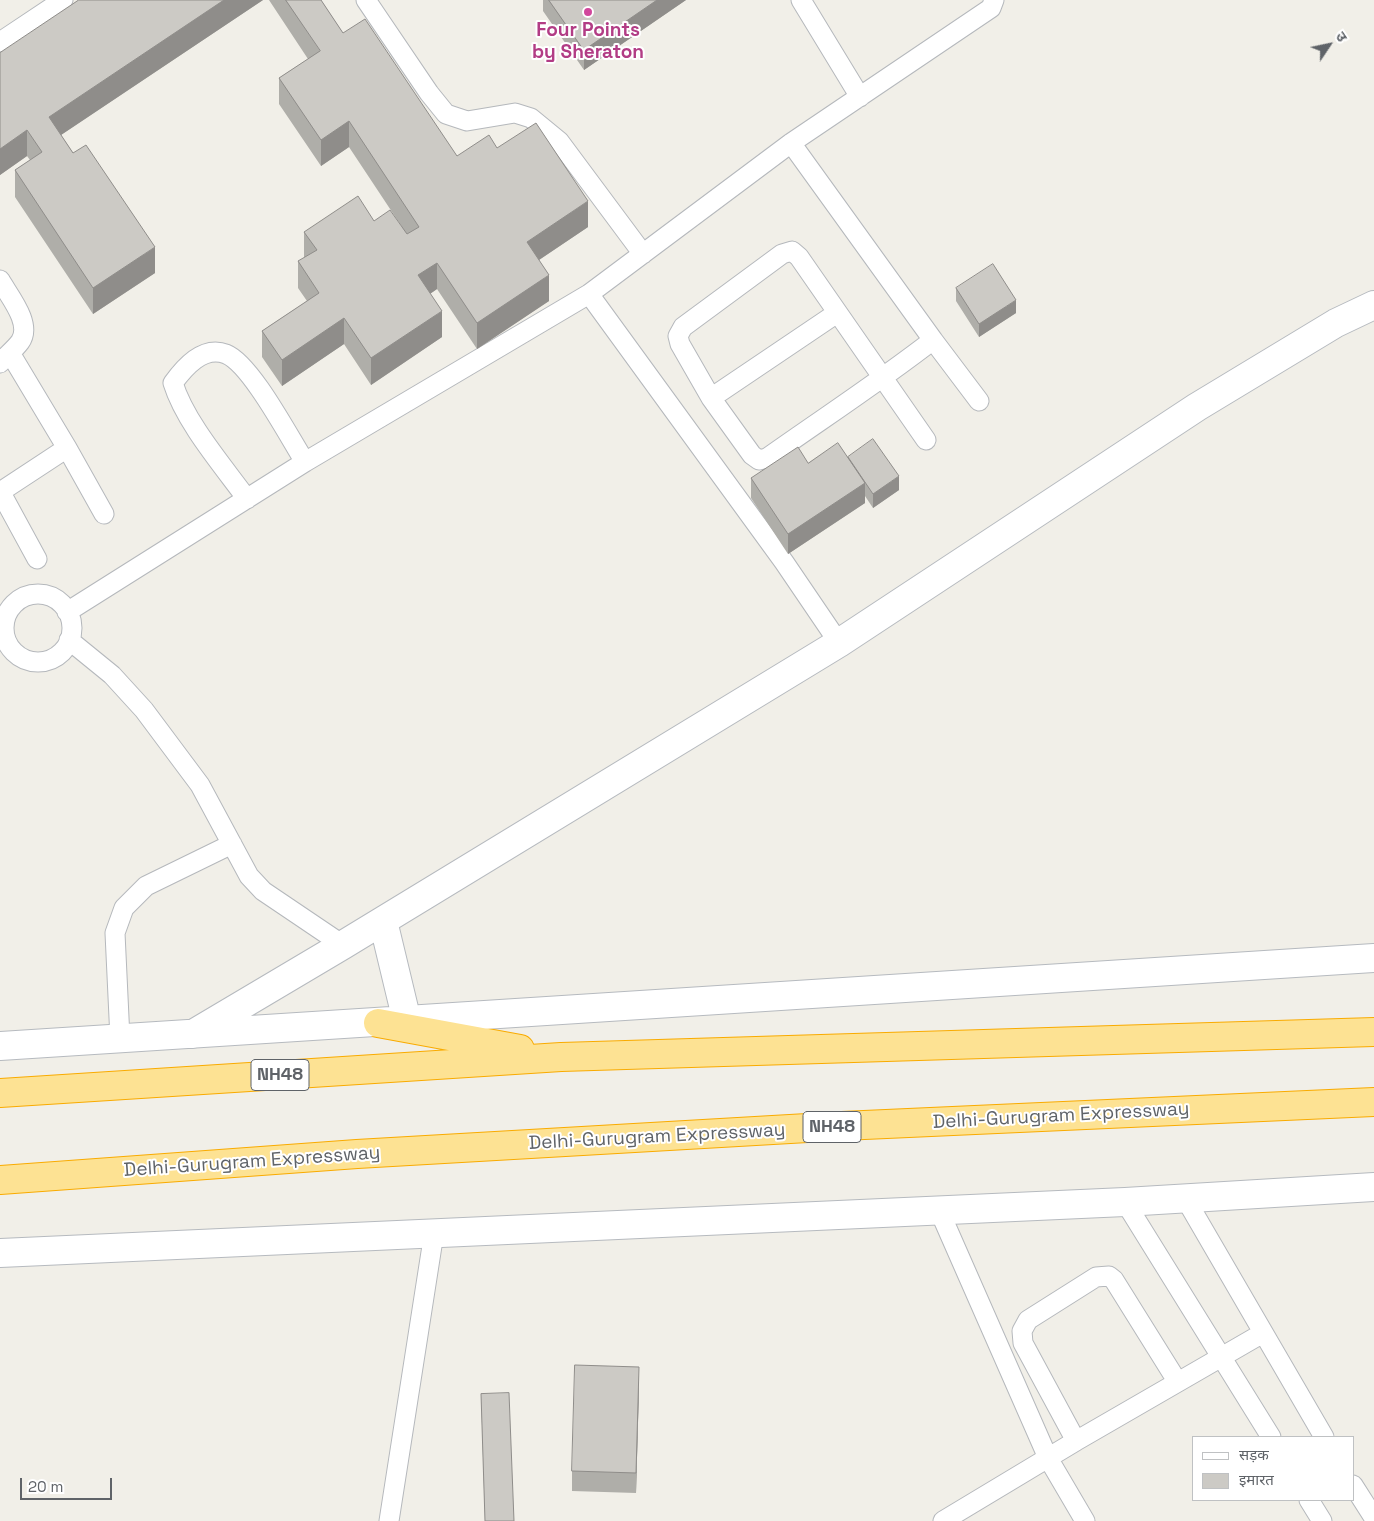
<!DOCTYPE html>
<html>
<head>
<meta charset="utf-8">
<style>
	body { margin:0 }
	#map { position:relative; width:1374px; height:1521px; overflow:hidden; background:#f1efe8; font-family:"Space Grotesk","Noto Sans Devanagari",sans-serif }
	canvas { display:block }
	.legend { position:absolute; left:1192px; top:1436px; width:162px; height:65px; box-sizing:border-box; background:#fff; border:1px solid #bfc1c3; margin:0; padding:6px 9px; list-style:none; font-size:15px; color:#5f6368 }
	.legend li { display:flex; align-items:center; gap:10px; height:25px }
	.legend b { width:25px; border:1px solid #bfc1c3 }
	.north { position:absolute; left:1304px; top:20px; width:50px; height:50px; -webkit-text-stroke:4px #fff; paint-order:stroke; rotate:56deg; font-size:14px; font-weight:700; line-height:20px; text-align:center; color:#5f6368 }
	.north::after { content:''; display:block; margin:auto; width:18px; height:22px; background:#5f6368; clip-path:polygon(50% 0,100% 100%,50% 72%,0 100%) }
	.scale { position:absolute; left:20px; top:1478px; width:92px; height:22px; box-sizing:border-box; border:2px solid #5f6368; border-top:0; padding-left:6px; font-size:15px; line-height:18px; white-space:nowrap; color:#5f6368; -webkit-text-stroke:4px #fff; paint-order:stroke }
</style>
</head>
<body>
<div id="map">
<canvas width="1374" height="1521"></canvas>
<ul class="legend">
<li><b style="height:6px;background:#fff"></b>सड़क</li>
<li><b style="height:14px;background:#cccac5"></b>इमारत</li>
</ul>
<div class="north">उ</div>
<div class="scale">20 m</div>
</div>
<script>
const context = document.querySelector('canvas').getContext('2d');
context.lineJoin = 'round';
function stroke(path, color, width, dash) { context.strokeStyle = color; context.lineWidth = width; context.lineCap = dash ? 'butt' : 'round'; context.setLineDash(dash || []); context.stroke(path); }
function fillPath(path, color) { context.fillStyle = color; context.fill(path, 'evenodd'); }
function write(font, color, halo, rows, align = 'center') {
  context.font = font + ' "Space Grotesk",sans-serif'; context.lineWidth = 4; context.setLineDash([]); context.textBaseline = 'middle'; context.strokeStyle = halo; context.fillStyle = color; for (const [text, x, y, turn = 0] of rows) {
    context.save(); context.translate(x, y); context.rotate((+turn || 0) * Math.PI / 180); context.textAlign = isNaN(turn) ? turn : align; if (halo) context.strokeText(text, 0, 0); context.fillText(text, 0, 0); context.restore();
  }
}
const lane = new Path2D(`
	M366,0l63,93 17,21 21,7 48,-8 16,5 28,23 84,113
	M801,0l59,97
	M0,42l63,-42
	M791,143l142,197c-54,42 -111,79 -166,118l-8,2 -7,-5 -41,-57 -31,-54 -2,-8 5,-9 99,-73 10,-3 7,6 127,183
	M0,280c9,16 33,44 20,62 -6,8 -14,14 -20,21
	M589,294l195,268 55,81
	M933,340l46,61
	M711,398l126,-85
	M67,448l37,66
	M0,491l37,68
	M0,492l67,-44 -57,-95
	M247,499c-24,-33 -62,-77 -74,-116 11,-15 30,-38 53,-29 25,10 63,83 79,108
	M4 628a34 34 0 1 1 68 0a34 34 0 1 1-68 0Z
	M67,612l238,-150 284,-168 202,-151 200,-135 3,-8
	M69,640l43,35 32,35 56,75 49,91 14,15 80,54
	M120,1039l-5,-106 9,-25 22,-22 86,-42
	M1185,1198l139,239
	M1125,1202l146,235
	M939,1210l109,248 37,63
	M1177,1381l-63,-101 -5,-4 -13,1 -68,43 -6,11 1,12 53,98 187,-108
	M1353,1485l21,33
	M1309,1500l13,21
	M389,1521l45,-288
	M943,1521l133,-80`);
const secondary = new Path2D(`
	M383,921l24,100
	M193,1034l150,-89 496,-302 358,-236 139,-84 38,-18
	M0,1046l1374,-88
	M0,1253l1125,-51 249,-15`);
const highway = new Path2D(`
	M378,1023l142,26
	M0,1093l561,-36 813,-25
	M0,1180l357,-26 485,-28 532,-24`);
stroke(lane, '#b5b8bc', 21);
stroke(secondary, '#b6babf', 30);
stroke(highway, '#f9ab00', 30);
stroke(lane, '#fff', 19);
stroke(secondary, '#fff', 28);
stroke(highway, '#fde293', 28);
fillPath(new Path2D(`
	M79,0h184l-202,135 94,138 -62,41 -78,-117v-27l15,-10 -3,-4 -27,19v-122z
	M269,0h52l22,33 114,123 40,-8 91,79 -49,33 10,41 -72,48 -40,-60 -7,5 12,43 -71,48 -27,-41 -62,42 -20,-29v-26l45,-30 -9,-13v-27l6,-3v-26l70,-11 28,6 -53,-80 -28,19 -42,-62v-26l29,-19z
	M543,0h143l-102,70 -41,-59z
	M956,288l60,25 -37,24 -23,-36z
	M848,457l51,33 -26,18 -8,-12v7l-77,51 -37,-56v-20l57,-15z
	M639,1387l-3,106 -64,-2v-20z
	M481,1394l33,127h-29z`), '#afaea9');
fillPath(new Path2D(`
	M224,0h39l-214,143v-26z
	M657,0h29l-102,70v-20z
	M349,121v26l-28,19v-26z
	M27,130v26l-27,19v-26z
	M588,201v26l-61,41v-26z
	M155,247v26l-62,41v-26z
	M437,263v26l-19,13v-27z
	M549,275v26l-72,48v-26z
	M1016,300v13l-37,24v-13z
	M442,311v26l-71,48v-27z
	M344,318v26l-62,42v-26z
	M899,476v14l-26,18v-14z
	M865,483v20l-77,51v-20z
	M639,1367v20l-3,106v-20z`), '#8f8d8a');
const building = new Path2D(`
	M79,0h145l-175,117 24,36 13,-8 69,102 -62,41 -78,-118 27,-18 -15,-22 -27,19v-96z
	M286,0h35l22,33 22,-14 92,137 32,-21 8,13 39,-25 52,78 -61,41 22,33 -72,48 -40,-60 -19,12 24,36 -71,47 -27,-40 -62,42 -20,-29 57,-38 -21,-32 19,-11 -13,-18 54,-36 16,25 16,-11 17,24 12,-7 -70,-106 -28,19 -42,-62 41,-27z
	M549,0h108l-73,50z
	M993,264l23,36 -37,24 -23,-36z
	M873,439l26,37 -26,18 -25,-37z
	M838,443l27,40 -77,51 -37,-56 47,-31 10,16z
	M575,1365l64,2 -3,106 -64,-2z
	M509,1393l5,128h-29l-4,-127z`);
fillPath(building, '#cccac5');
stroke(building, '#8f8d8a', 1);
for (const [x, y, r, color] of [
	[588,12,5,"#d1479c"]
]) { const dot = new Path2D(); dot.arc(x, y, r, 0, 2 * Math.PI); context.fillStyle = color; context.fill(dot); stroke(dot, '#fff', 2); }
for (const [x, y, w] of [
	[280,1075,58],
	[832,1127,58]
]) { const box = new Path2D(); box.roundRect(x - w / 2, y - 15.5, w, 31, 4); context.fillStyle = '#fff'; context.fill(box); stroke(box, '#5f6368', 1); }
write('bold 18px', '#5f6368', null, [
	["NH48",280,1075],
	["NH48",832,1127]
]);
write('bold 19px', '#b23c85', '#fff', [
	["Four Points",588,31],
	["by Sheraton",588,53]
]);
write('19px', '#5f6368', '#fff', [
	["Delhi-Gurugram Expressway",1061,1116,-3],
	["Delhi-Gurugram Expressway",657,1137,-3],
	["Delhi-Gurugram Expressway",252,1162,-4]
]);
</script>
</body>
</html>
